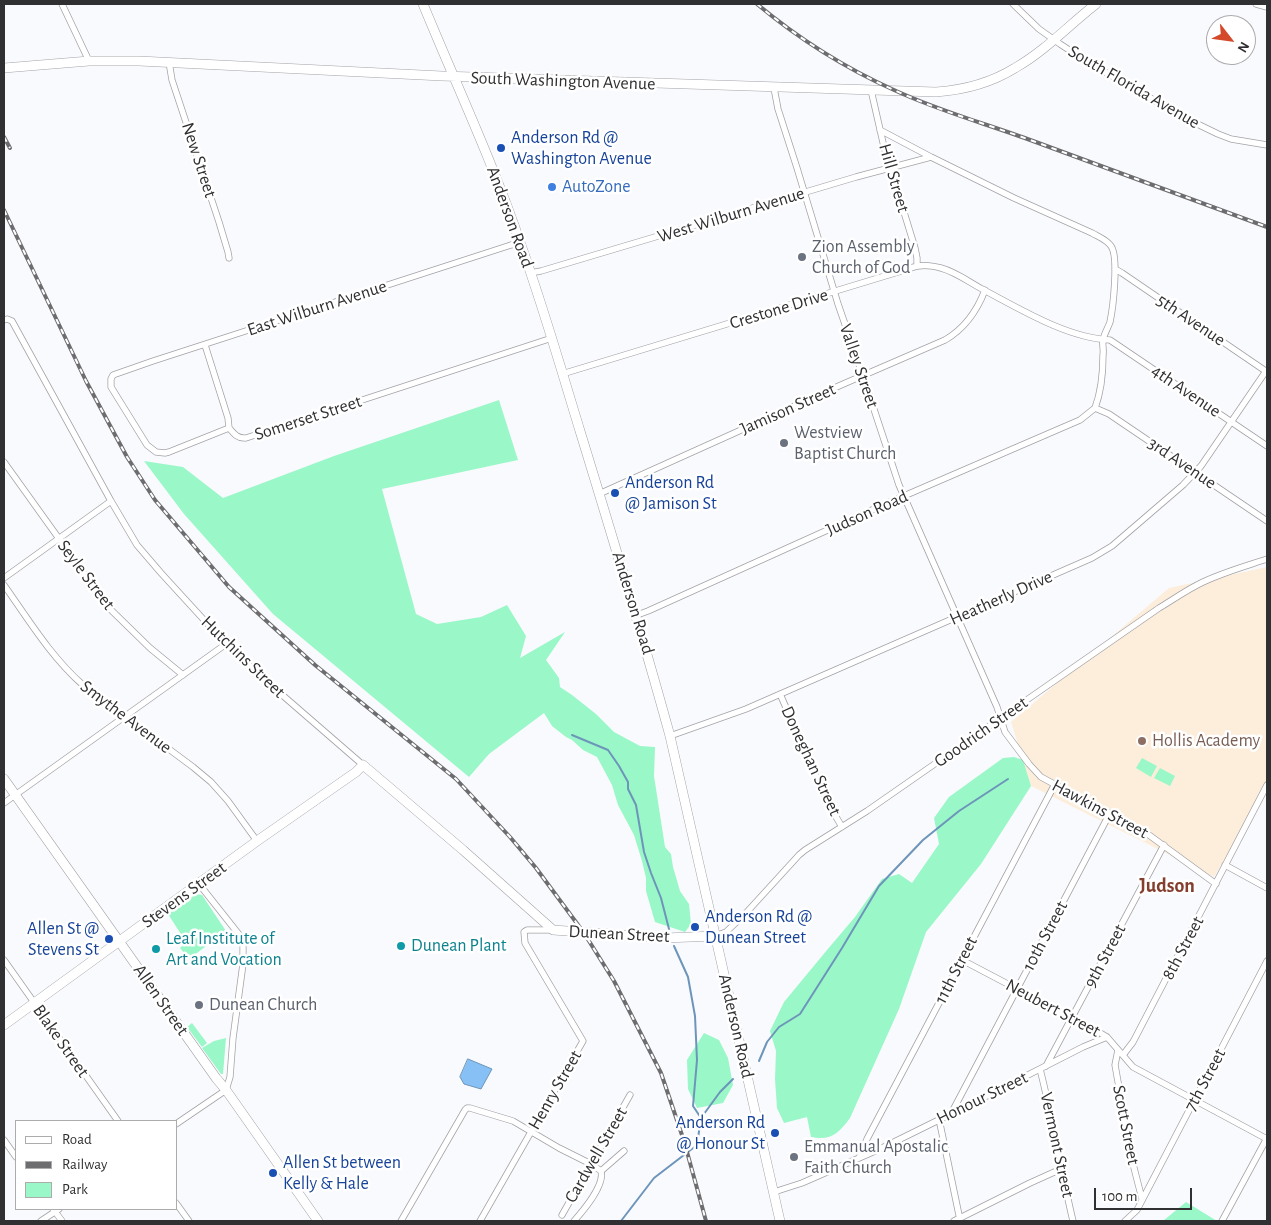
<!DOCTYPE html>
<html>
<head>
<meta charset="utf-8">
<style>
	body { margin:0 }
	#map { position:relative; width:1271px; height:1225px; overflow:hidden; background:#f9fafe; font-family:"Alegreya Sans",sans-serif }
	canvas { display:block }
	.frame { position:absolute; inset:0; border:5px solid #303032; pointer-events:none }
	.legend { position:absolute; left:15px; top:1120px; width:162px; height:90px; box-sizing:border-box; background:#fff; border:1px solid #acacad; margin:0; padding:6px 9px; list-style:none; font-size:15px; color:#303032 }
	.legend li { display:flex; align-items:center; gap:10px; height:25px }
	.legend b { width:25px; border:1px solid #acacad }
	.north { position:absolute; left:1206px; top:15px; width:50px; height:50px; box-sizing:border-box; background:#fff; border:1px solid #acacad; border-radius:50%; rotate:120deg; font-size:14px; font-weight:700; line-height:20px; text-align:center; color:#303032 }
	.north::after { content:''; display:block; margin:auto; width:18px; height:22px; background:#d34929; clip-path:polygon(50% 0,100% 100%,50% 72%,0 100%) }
	.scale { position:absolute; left:1094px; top:1188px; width:98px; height:22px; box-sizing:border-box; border:2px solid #303032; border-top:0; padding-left:6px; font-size:15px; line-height:18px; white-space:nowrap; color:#303032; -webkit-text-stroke:4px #fff; paint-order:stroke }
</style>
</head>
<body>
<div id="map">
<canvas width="1271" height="1225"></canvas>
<div class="frame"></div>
<ul class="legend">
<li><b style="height:6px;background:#fff"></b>Road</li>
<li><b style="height:6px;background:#6d6d70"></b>Railway</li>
<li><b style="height:14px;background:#9af7c7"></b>Park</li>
</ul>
<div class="north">N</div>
<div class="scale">100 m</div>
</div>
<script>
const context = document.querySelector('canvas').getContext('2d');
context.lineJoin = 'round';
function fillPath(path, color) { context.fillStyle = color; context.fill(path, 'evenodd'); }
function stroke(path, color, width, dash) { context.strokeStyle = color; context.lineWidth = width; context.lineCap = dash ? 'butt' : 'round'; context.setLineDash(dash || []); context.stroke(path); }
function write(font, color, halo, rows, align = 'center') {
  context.font = font + ' "Alegreya Sans",sans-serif'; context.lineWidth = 5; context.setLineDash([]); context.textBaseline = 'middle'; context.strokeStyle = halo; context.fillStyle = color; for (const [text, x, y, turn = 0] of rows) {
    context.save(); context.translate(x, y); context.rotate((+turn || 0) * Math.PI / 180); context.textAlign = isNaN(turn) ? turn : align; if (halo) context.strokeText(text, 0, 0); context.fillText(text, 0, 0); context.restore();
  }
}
fillPath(new Path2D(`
	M1267,567v219l-53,91 -183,-91 -20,-64 158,-134z`), '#fdeedb');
fillPath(new Path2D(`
	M499,400l19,60 -136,29 34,125 21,10 44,-7 26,-12 19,31 -6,22 45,-26 -19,28 13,18 1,9 12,8 24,19 18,18 26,14 15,1 -1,29 11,71 6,7 2,13 7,24 9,13 2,20 -6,8 -30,-10 -9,-31v-13l-4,-17 -8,-26 -16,-30 -6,-20 -15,-28 -14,-7 -11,-10 -6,-3 -14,-11 -8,-13 -55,41 -20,23 -196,-163 -89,-100 -40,-53 39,6 40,31 111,-42z
	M1014,757l9,3 8,26 -50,78 -55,68 -27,77 -49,109c-11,15 -19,23 -39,19l-4,-20 -23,6 -7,-15 -2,-29 1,-28 -6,-20 14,-29 43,-52 28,-33 27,-38 17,-5 13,9 27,-39 -5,-26 15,-21 54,-39z
	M1142,758l15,8 -6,11 -15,-9z
	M1160,768l15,8 -5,10 -16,-8z
	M196,894l6,1 24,36 -37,28 -9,-11 6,-6 -18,-28z
	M192,1023l15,20 -5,4 -15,-20z
	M704,1033l15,7 9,18 5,27 -10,18 -26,5 -9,-19 -1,-29z
	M226,1038l-3,36h-2l-19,-26 12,-7z
	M1186,1202l31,19h-54z`), '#9af7c7');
const water = new Path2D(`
	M468,1059l24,10 -11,20 -17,-5 -4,-7z`);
fillPath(water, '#87c0f4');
stroke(water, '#6d95ba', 1);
stroke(new Path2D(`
	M572,735l36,15 11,16 9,16v7l8,16 8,47 7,21 10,25 8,31
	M674,946l14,31 7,39 2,44 -4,46 8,12
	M759,1061l8,-19 12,-15 21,-13 42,-66 37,-62 44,-46 36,-29 49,-32
	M621,1221l33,-43 43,-33 4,-27 19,-26 13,-13`), '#6d95ba', 2);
const street = new Path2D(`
	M62,4l27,57
	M1013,4l26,25 21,15 26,17 101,58 31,15 13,5 36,6
	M1256,4l11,3
	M169,62l3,18 47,142 9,30 1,6
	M774,88l4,21 19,59 41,136 25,72 36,109 98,222 8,25 24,32 12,13 108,58 67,49
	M871,90l13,57 31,101 2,10v7
	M880,130l51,27 83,41 78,35c7,4 15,7 19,13 8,11 2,62 -1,76 -2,6 -6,12 -7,18 -1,5 1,10 0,15 0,17 -2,37 -8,53
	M1115,269l7,4 145,99
	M530,273l11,-2 315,-94 75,-20
	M4,320l3,-1 5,2 99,180 26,44 24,28 65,71 47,43 90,78
	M205,345l23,73 1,10
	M562,374l346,-105c12,-5 21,-4 33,-1 15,4 28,14 41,21 38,20 85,49 128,51l157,106
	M1095,408l14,6 158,107
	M229,428l-60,24 -4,1 -9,-1 -9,-7 -36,-58v-8l2,-4 40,-14 358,-116 10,-2
	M229,428c5,6 9,11 17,10l306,-100
	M4,462l104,145 42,41 33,27
	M599,494l242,-109 104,-45c19,-11 32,-29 40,-50
	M4,578l107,-77
	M4,585c24,34 47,72 79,100l110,82 18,15 17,19 29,40
	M637,615l11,-4 235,-106 197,-85 15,-12
	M780,694l49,111 13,22
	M670,736l76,-27 346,-151 20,-12 28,-24 43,-37 18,-19 65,-95
	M4,803l222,-159
	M1225,865l42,23
	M715,936l11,-4 20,-19 53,-58 6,-5 62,-39 292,-203c15,-9 29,-19 44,-26 21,-10 43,-16 64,-23
	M4,960l114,161
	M962,960l135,71 10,6 26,30 134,72
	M1118,1050l-3,15 17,95 10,39
	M1123,1055l10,-13 134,-257
	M1046,1066l118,-221
	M1040,1069c13,51 21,102 33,152
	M952,1112l158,-299
	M939,1119l21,101
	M176,1124l50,-34 4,-13 3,-39 10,-74v-21l-2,-6 -42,-53
	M4,1140l12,17
	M859,1158l8,-19 188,-355
	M601,1171l23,-20
	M774,1192l28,-9 80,-35 85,-42 116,-59 24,-10
	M176,1203l13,18
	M53,1209l9,12
	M562,1215l68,-120
	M41,1221l18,-12
	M401,1221l64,-111 2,-2h3l43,13 46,27 32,16 10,7c4,14 -18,40 -27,50
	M480,1221l103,-180 -58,-98 -1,-11 3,-2h26
	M954,1221l76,-38 31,-14
	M1125,1221l12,-11 130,-249
	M1222,1221l45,-83`);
const secondary = new Path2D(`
	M423,4c33,80 70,159 98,241 22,61 40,124 59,186 31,101 62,203 90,305l110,485
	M4,68l85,-7h50l303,15 120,4 374,12c27,-2 55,-9 79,-24 30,-17 54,-43 81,-64
	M4,779l212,299 10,12 92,131
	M4,1025l253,-184 99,-69 7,-7 100,85 90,80 112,8 50,-2`);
stroke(street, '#a3a3a7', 7);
stroke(secondary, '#a3a3a7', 10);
stroke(street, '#fff', 5.5);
stroke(secondary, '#fff', 9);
const rail = new Path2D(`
	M757,4c42,35 88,64 137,86 45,21 93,34 139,51 78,29 156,57 234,86
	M4,137l6,11
	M4,210l82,171 41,76 28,43 74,87 86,78 141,114 54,58 26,31 48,65 30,48 47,92 23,68 22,80`);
stroke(rail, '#6d6d70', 4);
stroke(rail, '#fff', 2, [5.5]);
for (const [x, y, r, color] of [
	[501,148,5,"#1a4fb4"],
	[552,187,5,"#3f7fe0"],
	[802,257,5,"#6b7280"],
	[784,443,5,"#6b7280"],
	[615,493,5,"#1a4fb4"],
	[1142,741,5,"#8d6e63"],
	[695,927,5,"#1a4fb4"],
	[109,939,5,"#1a4fb4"],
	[401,946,5,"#0f9aa8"],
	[156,949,5,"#0f9aa8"],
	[199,1005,5,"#6b7280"],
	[775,1133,5,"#1a4fb4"],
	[794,1157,5,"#6b7280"],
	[273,1173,5,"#1a4fb4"]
]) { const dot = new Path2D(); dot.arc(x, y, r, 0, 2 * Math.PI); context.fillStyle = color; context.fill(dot); stroke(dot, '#fff', 2); }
write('18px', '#303032', '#fff', [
	["South Washington Avenue",563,81,2],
	["South Florida Avenue",1134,87,30],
	["New Street",199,160,72],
	["Hill Street",894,178,74],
	["West Wilburn Avenue",731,215,-17],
	["Anderson Road",510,217,70],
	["East Wilburn Avenue",317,308,-18],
	["Crestone Drive",779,309,-17],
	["5th Avenue",1191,320,34],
	["Valley Street",859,366,71],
	["4th Avenue",1186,391,34],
	["Jamison Street",788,409,-24],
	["Somerset Street",308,418,-18],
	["3rd Avenue",1182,463,34],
	["Judson Road",867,513,-24],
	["Seyle Street",86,575,53],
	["Heatherly Drive",1001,598,-24],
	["Anderson Road",633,603,73],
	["Hutchins Street",243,657,44],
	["Smythe Avenue",126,717,37],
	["Goodrich Street",981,732,-35],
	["Doneghan Street",811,761,65],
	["Hawkins Street",1100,809,28],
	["Stevens Street",184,895,-36],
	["Dunean Street",619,934,3],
	["10th Street",1045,936,-62],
	["8th Street",1183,948,-62],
	["9th Street",1105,956,-62],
	["11th Street",956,970,-63],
	["Allen Street",161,1000,55],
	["Neubert Street",1053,1008,28],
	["Anderson Road",736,1026,77],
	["Blake Street",61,1041,55],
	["7th Street",1205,1080,-62],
	["Henry Street",555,1090,-60],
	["Honour Street",982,1098,-26],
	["Scott Street",1126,1125,79],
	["Vermont Street",1057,1145,78],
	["Cardwell Street",596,1155,-60]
]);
write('18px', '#164399', '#fff', [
	["Anderson Rd @",511,138],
	["Washington Avenue",511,159],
	["Anderson Rd",625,483],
	["@ Jamison St",625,504],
	["Anderson Rd @",705,917],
	["Dunean Street",705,938],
	["Allen St @",99,929,"right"],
	["Stevens St",99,950,"right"],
	["Anderson Rd",765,1123,"right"],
	["@ Honour St",765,1144,"right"],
	["Allen St between",283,1163],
	["Kelly & Hale",283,1184]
], 'left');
write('18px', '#366cbe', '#fff', [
	["AutoZone",562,187]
], 'left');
write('18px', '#5b616d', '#fff', [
	["Zion Assembly",812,247],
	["Church of God",812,268],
	["Westview",794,433],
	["Baptist Church",794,454],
	["Dunean Church",209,1005],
	["Emmanual Apostalic",804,1147],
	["Faith Church",804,1168]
], 'left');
write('18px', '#785e54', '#fff', [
	["Hollis Academy",1152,741]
], 'left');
write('18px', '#0d838f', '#fff', [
	["Leaf Institute of",166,939],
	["Art and Vocation",166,960],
	["Dunean Plant",411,946]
], 'left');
write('bold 20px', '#843e2e', '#fff', [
	["Judson",1167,886]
]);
</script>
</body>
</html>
